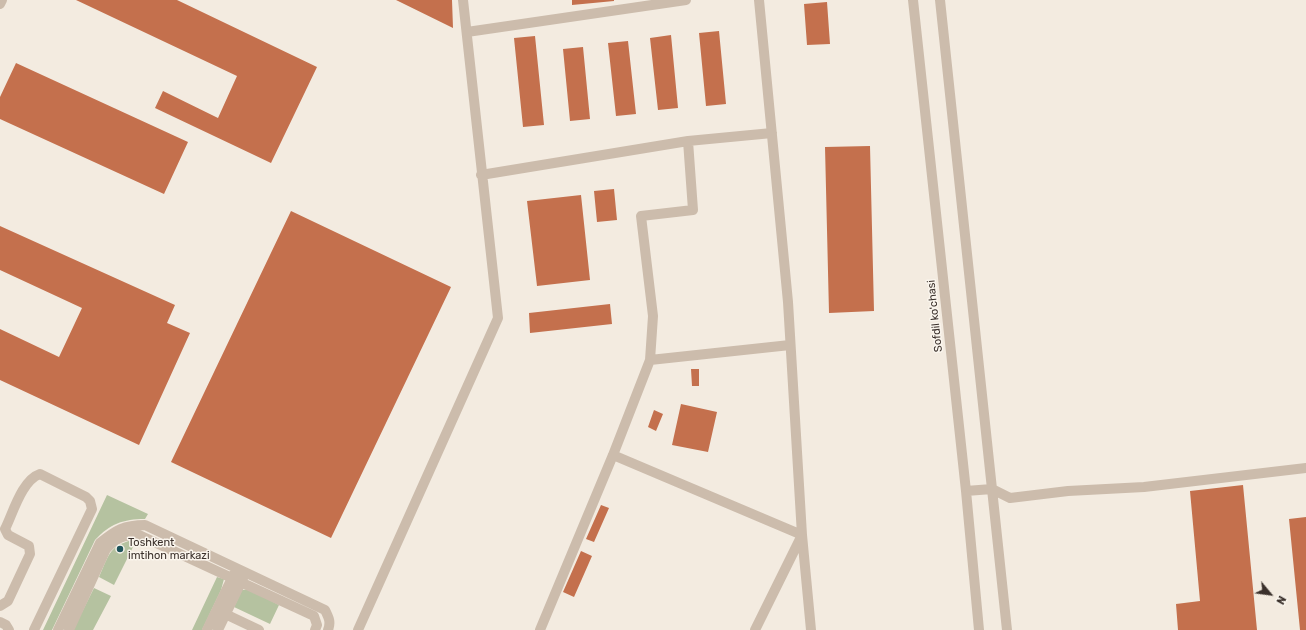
<!DOCTYPE html>
<html>
<head>
<meta charset="utf-8">
<style>
	body { margin:0 }
	#map { position:relative; width:1306px; height:630px; overflow:hidden; background:#f3ebe0; font-family:Rubik,sans-serif }
	canvas { display:block }
	.north { position:absolute; left:1250px; top:574px; width:40px; height:40px; -webkit-text-stroke:3px #faf5ed; paint-order:stroke; rotate:119deg; font-size:11px; font-weight:700; line-height:16px; text-align:center; color:#3a302b }
	.north::after { content:''; display:block; margin:auto; width:14px; height:18px; background:#3a302b; clip-path:polygon(50% 0,100% 100%,50% 72%,0 100%) }
</style>
</head>
<body>
<div id="map">
<canvas width="1306" height="630"></canvas>
<div class="north">N</div>
</div>
<script>
const context = document.querySelector('canvas').getContext('2d');
context.lineJoin = 'round';
function fillPath(path, color) { context.fillStyle = color; context.fill(path, 'evenodd'); }
function stroke(path, color, width, dash) { context.strokeStyle = color; context.lineWidth = width; context.lineCap = dash ? 'butt' : 'round'; context.setLineDash(dash || []); context.stroke(path); }
function write(font, color, halo, rows, align = 'center') {
  context.font = font + ' Rubik,sans-serif'; context.lineWidth = 3; context.setLineDash([]); context.textBaseline = 'middle'; context.strokeStyle = halo; context.fillStyle = color; for (const [text, x, y, turn = 0] of rows) {
    context.save(); context.translate(x, y); context.rotate((+turn || 0) * Math.PI / 180); context.textAlign = isNaN(turn) ? turn : align; if (halo) context.strokeText(text, 0, 0); context.fillText(text, 0, 0); context.restore();
  }
}
fillPath(new Path2D(`
	M107,495l41,19 -3,5c-22,0 -35,5 -50,21l-43,90h-9z
	M137,539l-23,46 -15,-8c11,-24 10,-32 38,-38z
	M217,577l7,2 -3,11 -19,40h-10z
	M94,588l17,8 -18,34h-20z
	M249,589l30,16 -9,19 -36,-17 8,-17z`), '#b5c2a0');
fillPath(new Path2D(`
	M76,0h101l140,67 -46,96 -116,-55 8,-17 55,27 19,-42z
	M396,0h56l1,28z
	M572,0h42v1l-42,4z
	M827,2l3,42 -23,1 -3,-41z
	M719,31l7,73 -20,2 -7,-73z
	M671,35l7,73 -20,2 -8,-72z
	M535,36l9,89 -21,2 -9,-89z
	M628,41l8,73 -20,2 -8,-73z
	M583,47l7,72 -20,2 -7,-72z
	M16,63l172,79 -24,52 -164,-75v-22z
	M870,146l4,165 -45,2 -4,-166z
	M614,189l3,31 -20,2 -3,-31z
	M581,195l9,85 -53,6 -10,-85z
	M291,211l160,76 -120,251 -160,-76z
	M0,226l175,79 -8,18 23,10 -51,112 -139,-65v-51l59,28 23,-49 -82,-38z
	M610,304l2,20 -82,9 -1,-20z
	M691,369h8v17h-7z
	M681,404l36,8 -9,40 -36,-7z
	M654,410l9,4 -7,17 -8,-4z
	M1243,485l14,145h-79l-2,-26 24,-3 -10,-110z
	M601,505l8,3 -15,34 -8,-3z
	M1306,517v113h-6l-11,-111z
	M581,551l11,5 -18,41 -11,-5z`), '#c4704d');
stroke(new Path2D(`
	M759,0l29,302 14,233 9,95
	M913,0l53,491 13,139
	M940,0l67,630
	M0,4l2,-4
	M467,32l219,-32
	M481,175l207,-34 84,-8
	M650,360l140,-15
	M613,455l189,80 -47,95
	M966,491l26,-2 18,9 58,-7 76,-4 162,-19
	M0,606l8,-5 22,-47 -1,-8 -21,-11 -3,-6c8,-16 17,-49 35,-55l46,23 4,4 2,8 -58,121
	M221,612l38,18
	M0,622l6,3 3,5
	M58,630l42,-87c16,-13 24,-18 45,-18l180,85c4,8 6,12 3,20
	M69,630l37,-81c11,-12 17,-14 33,-14l175,81 3,9 -2,5
	M207,630l27,-56
	M218,630l26,-54
	M358,630l140,-312 -35,-318
	M540,630l73,-175 37,-95 3,-44 -12,-100 52,-6 -5,-69`), '#ccbcac', 10);
for (const [x, y, r, color] of [
	[120,549,4,"#20545b"]
]) { const dot = new Path2D(); dot.arc(x, y, r, 0, 2 * Math.PI); context.fillStyle = color; context.fill(dot); stroke(dot, '#faf5ed', 1.5); }
write('11px', '#3a302b', '#faf5ed', [
	["Sofdil ko'chasi",935,316,-96]
]);
write('11px', '#3a302b', '#faf5ed', [
	["Toshkent",128,543],
	["imtihon markazi",128,556]
], 'left');
</script>
</body>
</html>
